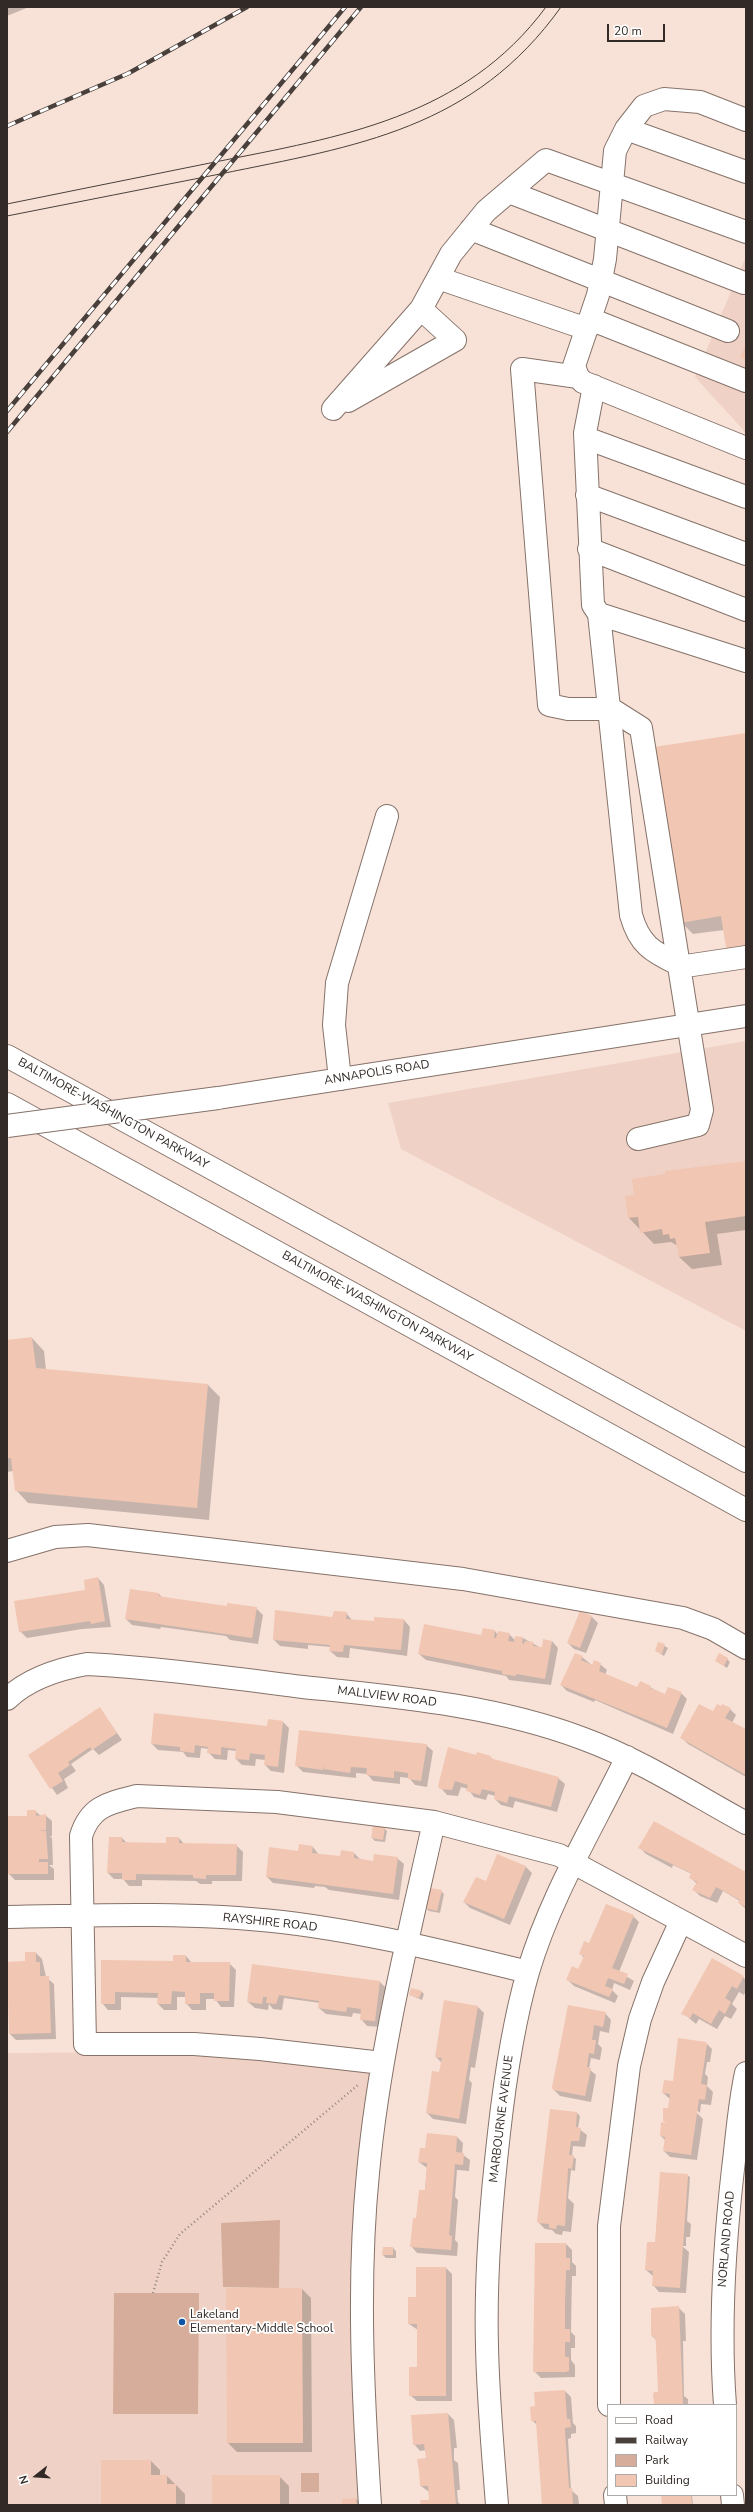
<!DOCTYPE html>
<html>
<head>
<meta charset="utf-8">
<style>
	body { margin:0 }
	#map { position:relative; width:753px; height:2512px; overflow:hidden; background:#f8e2d8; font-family:"Nunito Sans",sans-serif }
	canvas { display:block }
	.frame { position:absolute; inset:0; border:8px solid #322a26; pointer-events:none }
	.legend { position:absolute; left:607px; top:2404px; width:130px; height:92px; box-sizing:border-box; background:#fff; border:1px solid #adaaa8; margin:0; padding:5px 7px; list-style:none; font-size:12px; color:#322a26 }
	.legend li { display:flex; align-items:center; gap:8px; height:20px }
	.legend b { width:20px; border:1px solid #adaaa8 }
	.north { position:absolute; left:16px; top:2456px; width:40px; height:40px; -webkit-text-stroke:3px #fff; paint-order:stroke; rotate:253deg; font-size:11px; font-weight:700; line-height:16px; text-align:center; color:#322a26 }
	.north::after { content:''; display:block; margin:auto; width:14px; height:18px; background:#322a26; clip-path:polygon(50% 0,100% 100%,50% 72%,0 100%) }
	.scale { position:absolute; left:607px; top:24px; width:58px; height:18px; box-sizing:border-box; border:2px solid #322a26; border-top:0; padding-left:5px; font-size:12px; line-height:14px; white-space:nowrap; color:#322a26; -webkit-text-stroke:3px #fff; paint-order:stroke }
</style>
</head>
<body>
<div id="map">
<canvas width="753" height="2512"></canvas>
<div class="frame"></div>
<ul class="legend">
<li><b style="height:5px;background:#fff"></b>Road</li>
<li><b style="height:5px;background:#49403b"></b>Railway</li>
<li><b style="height:11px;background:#d6ad9a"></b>Park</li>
<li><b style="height:11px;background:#f1c6b2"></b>Building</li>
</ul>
<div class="north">N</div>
<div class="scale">20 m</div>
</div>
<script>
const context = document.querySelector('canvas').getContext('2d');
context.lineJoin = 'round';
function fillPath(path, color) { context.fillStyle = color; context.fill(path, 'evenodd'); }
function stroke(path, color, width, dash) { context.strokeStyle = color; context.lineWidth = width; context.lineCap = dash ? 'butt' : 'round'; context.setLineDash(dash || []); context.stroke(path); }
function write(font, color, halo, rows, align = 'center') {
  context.font = font + ' "Nunito Sans",sans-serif'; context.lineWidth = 3.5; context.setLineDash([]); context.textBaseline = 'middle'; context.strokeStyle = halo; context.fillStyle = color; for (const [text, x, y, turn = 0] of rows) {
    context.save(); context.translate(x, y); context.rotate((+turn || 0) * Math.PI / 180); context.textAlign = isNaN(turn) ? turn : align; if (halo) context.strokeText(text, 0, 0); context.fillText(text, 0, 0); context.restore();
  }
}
fillPath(new Path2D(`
	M746,256v177l-51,-56z
	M746,1041v290l-345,-182 -13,-46z
	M192,2052l175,16 6,12 -10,425h-356v-452z`), '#efd2c5');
fillPath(new Path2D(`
	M280,2220l-1,68 -56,-1 -2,-64z
	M114,2293h85l-1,121h-85z
	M301,2473h18v19h-18z`), '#d6ad9a');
fillPath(new Path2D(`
	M7,7h22l-22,9z
	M746,734l-22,196 -31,4 -12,-12z
	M746,1162v68l-29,4 5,31 -30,4 -13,-12 -1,-11 -7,-4 -17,2 -25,-26 7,-23z
	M32,1338l12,13 2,19 162,15 12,12 -11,123 -181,-17 -12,-13 -3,-19 -6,1v-131z
	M98,1578l6,7 7,42 -29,2 -55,9 -7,-7 66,-40z
	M159,1594l4,4 64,9 29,1 7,7 -5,29 -28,-4 -4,-4 -65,-9 -1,2 -28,-4 -6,-6z
	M276,1611l55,7 15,-5 6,7 23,2 29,-2 6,7 -3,29 -57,-8 -1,10 -12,-1 -7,-6 1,-4 -23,-2v4l-28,-3 -6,-6z
	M580,1612l12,5 6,6 -12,30 -12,-4 -6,-6z
	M495,1631l3,4 11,-1 6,6 8,-2 20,11 9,-8 6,7 -7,37 -42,-5 -3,-4 -80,-16 -7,-6z
	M659,1643l9,5 -4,8 -8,-5z
	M582,1657l11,9 7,-2 7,6 -2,5 31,12h14l16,9 15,-3 6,6 -14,35 -78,-34 -1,2 -27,-11 -6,-6z
	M727,1659l3,3 -3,6 -11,-7z
	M100,1709l22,31 -23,15 -6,-6 -22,15 5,7 -12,8 4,9 -11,7 -28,-39z
	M730,1709l6,6 -4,8 14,8v46l-58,-33 -6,-6z
	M283,1722l6,6 -5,45 -13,-2 -6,-6v-5l-9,-1 -1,7 -13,-1 -6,-6 1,-8 -9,-1 -1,10 -12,-1 -6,-6v-4l-8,-1 -1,10 -13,-1 -4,-5 -25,-2 -6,-6 116,-17z
	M426,1745l7,6 -6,36 -12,-2 -6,-7 -9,-1v7l-27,-3 -6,-7 -11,-1v5l-53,-6 -7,-7z
	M477,1756l13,1 4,3 64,18 7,6 -8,28 -42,-11 -2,7 -12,-3 -6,-6v-3l-7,-2 -2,6 -12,-3 -6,-8 -7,-2 -3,9 -11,-1 -6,-7z
	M35,1811l6,5 4,-1 7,6v15h-2l2,2 1,27h-4l5,4v11h-39l-6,-6 -2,-12v-45h21z
	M384,1828l3,3 -2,11 -10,-1 -3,-3z
	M110,1838h12l5,5 40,1 12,-6 6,7h51l7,7 -1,29h-30v3h-12l-4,-3 -54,-1v6h-13l-6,-7h-9l-6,-6z
	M313,1847l6,8 22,3 13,-5 6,6 13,3 24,-4 7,6 -5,36 -70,-10 -4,-3 -10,-1 -1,2 -41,-5 -6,-6 32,-25z
	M640,1848l106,25v36l-7,-6 1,-2 -17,-10 -6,12 -17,-7 -7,-7 4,-5 -7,-7 2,-3 -19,-9 -1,3 -26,-14z
	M526,1867l6,6 -22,52 -40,-17 -6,-6 23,-20z
	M441,1891l3,3 -4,19 -11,-2 -3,-3z
	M633,1916l6,6 -20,50 15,9 -4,9 -16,-7 -2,7 6,6 -3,7 -41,-17 -6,-6 10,-10 6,-12 -4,-5z
	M36,1953l6,6 4,18 8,7 2,55 -40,1 -6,-6 16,-72z
	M186,1956l6,7h37l7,7 -2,37h-13l-6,-8h-9v11h-14l-6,-7v-6h-9v13h-13l-6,-6 1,-6 -38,-1v13h-13l-6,-7v-42l72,1z
	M253,1965l127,17 6,6 -5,39 -14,-1 -6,-7 1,-5 -9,-1 -1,4 -26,-3 -7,-6 1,-5 -36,-5 -2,12 -9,-1 -4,-5 -1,6 -13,-2 -7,-6z
	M743,1977l3,3v10l-2,5 -5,-3 -7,12 5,5 -6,10 -6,-3 -8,13 -18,-10 -3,5 -13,-11z
	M421,1991l3,3 -2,6 -12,-5z
	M478,2007l6,6 -9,55 -4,-1 -2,13 3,3 -6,41 -33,-5 -6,-6 16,-39 -1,-11 -6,-6z
	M605,2013l6,7 -2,13 -9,-2 -2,13 4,4 -2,12 -9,-2 -2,11 7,6 -5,27 -31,-6 -6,-6 5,-31z
	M706,2043l6,6 -2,13h-3l-2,12 3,3 -1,9 6,6 -2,13 -10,-1 -1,9 -6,-5 -1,1 10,10 -6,41 -27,-3 -6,-6 2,-10 -5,-5 10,-26 -1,-11 -7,-6z
	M577,2113l3,3 -2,12 9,7 -2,12 -12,-1 -1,10 4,3 -1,12 -4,-1 -3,28 6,6 -3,28 -8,-1 -1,4 -6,-1 -4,-4 -7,-1 -6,-6z
	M457,2137l6,6 -1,11 8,6 -1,11 -12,-1 -2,27 3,3 -3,40 3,3 -1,13 -40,-3 -6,-7 14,-55 2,-23 -8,-6 7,-13z
	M687,2175l3,2 -3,44 4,3 -1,13h-4v9h-4l7,6 -3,41 -27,-1 -6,-7v-9l-7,-6z
	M566,2244l6,6v12l4,4v10h-4l-1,56 4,4v12h-4v12l4,5v12l-34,1 -7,-7z
	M393,2248l3,3v7h-10l-3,-3z
	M446,2268l6,6v127h-35l-7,-6 8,-27v-38l-9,-6 8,-26z
	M302,2289l9,9 1,154h-75l-9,-9z
	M679,2308l6,6 1,27h-3l1,55 4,3v6h-33v-12h5l-4,-54 -3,-2z
	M565,2391l6,6 2,26 3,3v7l-5,1v4l-3,1 3,51 7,6 1,9h-36l-5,-79 -6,-6 4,-13z
	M448,2414l6,6 3,28h-3v12l4,3 2,27h-3l1,12 3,3h-39l10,-4 -3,-9 -8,-6 7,-27 -2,-9 -6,1 -6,-7 -2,-28z
	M151,2461l9,9v6h7l18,18v11h-83z
	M279,2476l10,10v19h-76z
	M663,2495h29l1,10h-29z
	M356,2499l6,6h-19z`), '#0003');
fillPath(new Path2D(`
	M746,344v16l-6,-3z
	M746,733v218l-19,3 -6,-38 -41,7 -26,-176z
	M746,1161v55l-41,6 5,31 -31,4 -4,-19 -5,1 -1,-5 -6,1 -1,-6 -22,4 -2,-16 -10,1 -3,-22 9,-1 -2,-16 33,-5v-3z
	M32,1337l4,31 172,16 -11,124 -182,-17 -4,-33h-4v-118z
	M98,1577l7,44 -14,3 -1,-3 -71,11 -5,-31 71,-11 -1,-10z
	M130,1589l29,4v3l12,2 56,8v-3l30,4 -5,31 -127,-19z
	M275,1610l57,7 2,-6 13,1 -1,7 28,2v-4l30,2 -3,31 -57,-5 -1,7 -14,-1 1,-6 -57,-5z
	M580,1611l12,5 -12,32 -13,-5z
	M424,1624l57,11 2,-7 12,2 -1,8h2l2,-7 12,2 -2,8 6,1 1,-6 8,1 -1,6 2,1 1,-3 9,1 -1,4 9,1 1,-8 9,2 -7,38 -28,-5 -2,2 -13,-2v-3l-84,-17z
	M658,1642l7,2 -3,10 -7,-3z
	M575,1653l8,3 -2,4 11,5 2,-5 7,3 -2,8 38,16 3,-6 11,5 -2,6 2,-4 14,6 3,-7 14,5 -15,36 -107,-43z
	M719,1653l9,5 -4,8 -9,-5z
	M699,1704l14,7 4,-7 4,2 1,-2 9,4 -6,10 21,11v46l-66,-37z
	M100,1707l17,26 -25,17 -2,-3 -22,15 2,3 -12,8 5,8 -13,8 -22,-34z
	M154,1713l113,13 1,-7 15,2 -5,46 -14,-2 1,-10 -15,-2 -1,7 -14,-1 1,-10 -15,-2v8l-14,-2 1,-6 -13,-2 -1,8 -14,-2v-4l-29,-3z
	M299,1730l128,14 -6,37 -13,-2v-6l-14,-2v7l-28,-3 1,-7 -16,-1 -1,6 -26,-4 1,-5 -2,6 -28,-4z
	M448,1747l28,8 1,-3 14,4 -1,2 69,19 -8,30 -42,-11 -2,7 -13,-4 1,-7 -13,-3 -2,6 -14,-4 2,-6 -13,-4 -3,9 -12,-1 -2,-3z
	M27,1810h9v6l10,-2v16l-8,1h8l2,28h-9v3h9v12h-40l-1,-58h20z
	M654,1821l92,51v35l-8,-4 2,-3 -24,-13 -6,11 -18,-8 5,-8 -8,-4 2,-5 -53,-25z
	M373,1825l12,2 -2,13 -12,-2z
	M109,1837h13v5l44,1v-6h13v6l58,1 -1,31h-30v4l-13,-1v-3l-57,-1v6h-14v-7h-15z
	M299,1844l14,2 -1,7 28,3 1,-6 13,2v6l19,3 1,-7 24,3 -5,37 -127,-17 3,-30 29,4z
	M497,1854l29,12 -22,53 -41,-17 13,-25 10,4z
	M430,1888l12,2 -5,21 -12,-3z
	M606,1904l28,11 -22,53 16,6 -4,10 -16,-6 -3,8 8,3 -4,8 -43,-17 6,-14 6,3 6,-13 -5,-2 5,-13 5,2z
	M25,1952h11v10h4v14h9l2,57 -42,1 -2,-72 18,-1z
	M173,1955h13v7h44l-1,39h-15v-8h-14v11h-15v-12l-13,-1 -1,13h-14l1,-11 -43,-1v12h-14v-44l72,1z
	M712,1958l32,18 -7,13 -5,-3 -7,12 6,4 -6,12 -6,-4 -8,14 -18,-11 -3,5 -9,-4z
	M252,1964l128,17 -5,40 -15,-1 1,-11 -14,-2 -1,5 -28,-4 1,-7 -40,-6 -3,9 -10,-1 1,-6h-4l-1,7 -15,-2z
	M411,1988l11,3 -3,7 -10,-3z
	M444,2000l34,6 -19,113 -33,-6 6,-42 7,1 3,-14 -7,-1z
	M568,2005l38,7 -3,15 -9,-2 -2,15h4l-2,14 -5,-1 -2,14 4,1 -6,28 -32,-6 -1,-3z
	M678,2038l28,4 1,2 -6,40 6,1 -2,15 -6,-1 -8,56 -28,-4 2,-14 -5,-1 1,-14 5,1 -3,-2v-13h5l2,-14 -8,-1 2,-13 9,1z
	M550,2109l27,3 -1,15 5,1 -2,13h-8l-2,14h5l-2,14 -4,-1 -3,58 -8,-1 -1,4 -7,-1v-4l-11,-1 -1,-2z
	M427,2133l30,3 -1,16 8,1 -1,12 -8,-1 -6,71 3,1 -1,14 -41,-3 3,-29h3l3,-28h6l2,-27 -9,-1 2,-14h5z
	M660,2172l28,2v2l-8,112 -28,-2 1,-15 -8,-1 2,-28h8z
	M535,2243h31v15h4v12h-4v2l-1,29v28h5v13h-5v15h4v14l-4,1h-32z
	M383,2247h10v8h-11z
	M416,2267h30v129h-37v-29h8v-43h-9v-27h8z
	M226,2288h76l1,155h-76z
	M679,2306l4,98 -29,1 -1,-10 1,-3h4l-2,-47 -1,-8h-3l-1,-3v-26z
	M565,2390l2,29h3l1,8 -6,1v5l4,55h3l1,17h-31l-6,-84h-5l-1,-14 5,-1 -1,-14z
	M448,2413l8,92h-35l-1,-5h9l-1,-14h-8l-1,-14 -2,-13 9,-1 -2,-14 -11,1 -2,-30z
	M101,2460h50v15h16v9h9v21h-75z
	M212,2475h68v30h-68z
	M661,2495h30l1,9 -30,1z
	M356,2498l1,7h-15v-6z`), '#f1c6b2');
const minor = new Path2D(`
	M746,120l-46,-18 -36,-3 -20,7 -18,23 -11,22 -10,108 -7,36 -24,71 4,11 5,5 163,66
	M626,129l120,43
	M509,192l235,91
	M471,229l257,102
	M438,278l149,51
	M590,319l156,62
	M578,377l-56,-8 27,336 19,4h43l30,19 61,382 -4,15 -60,14
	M594,386l-9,47 8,172 6,9 147,47
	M348,401l107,-61 -34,-31
	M333,409l88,-100 30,-55 35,-43 60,-51 200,72
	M586,438l160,59
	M587,495l159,59
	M589,549l157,61
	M599,614l32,301c8,29 21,37 47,49
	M679,967l67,-10
	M340,1079l-6,-54 3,-42 50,-167
	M7,1551l48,-14 33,-2 375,44 220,39 30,11 33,19
	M7,1699c22,-21 51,-30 80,-35 72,4 144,14 216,23 95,10 191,18 281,52 57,21 109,55 162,84
	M7,1917c92,-2 184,-5 275,5 84,10 165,30 246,50
	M382,2063l-122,-14 -66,-5h-109l-4,-208c9,-30 28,-33 56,-40l140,6 157,20 125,33 187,101
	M609,2405v-179l20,-160 11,-47 13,-37 28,-61
	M725,2405c-6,-79 -1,-157 8,-236 4,-32 6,-64 13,-96
	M615,2495l1,10
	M732,2495l1,10
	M370,2505c-7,-110 -13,-222 -2,-332 11,-119 40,-235 66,-351
	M497,2505c-4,-53 -9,-106 -10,-159 -2,-71 4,-143 12,-213 6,-54 14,-109 29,-161 22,-75 65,-145 99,-215`);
const major = new Path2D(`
	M218,1098l528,-82`);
const highway = new Path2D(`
	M7,1056l739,405
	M7,1104l739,406`);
stroke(minor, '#857269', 24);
stroke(major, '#857269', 24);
stroke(highway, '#857269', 24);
stroke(new Path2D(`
	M153,2293l9,-31 18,-28 178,-149`), '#95867f', 2.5, [1, 3]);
stroke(minor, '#fff', 22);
stroke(major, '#fff', 22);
stroke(highway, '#fff', 22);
stroke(new Path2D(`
	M7,204c69,-14 139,-28 208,-42 125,-25 249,-44 331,-155
	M7,216c71,-14 142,-28 213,-42 137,-28 254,-45 341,-167`), '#49403b', 1);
const rail = new Path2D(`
	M7,126l122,-53 118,-66
	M7,411l338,-404
	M7,432l354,-425`);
stroke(rail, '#49403b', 4.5);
stroke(rail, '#fff', 3, [9]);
const majorBridge = new Path2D(`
	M7,1126l211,-28`);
stroke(majorBridge, '#857269', 24, []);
stroke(majorBridge, '#fff', 22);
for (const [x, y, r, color] of [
	[182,2322,4,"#0e56a5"]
]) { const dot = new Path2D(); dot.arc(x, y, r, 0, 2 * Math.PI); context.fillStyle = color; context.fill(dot); stroke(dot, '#fff', 1.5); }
write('12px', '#322a26', '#fff', [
	["ANNAPOLIS ROAD",377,1073,-9],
	["BALTIMORE-WASHINGTON PARKWAY",113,1114,29],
	["BALTIMORE-WASHINGTON PARKWAY",377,1307,29],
	["MALLVIEW ROAD",387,1697,7],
	["RAYSHIRE ROAD",270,1923,6],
	["MARBOURNE AVENUE",502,2119,-83],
	["NORLAND ROAD",727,2239,-85]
]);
write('12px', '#322a26', '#fff', [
	["Lakeland",190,2315],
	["Elementary-Middle School",190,2329]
], 'left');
</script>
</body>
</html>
